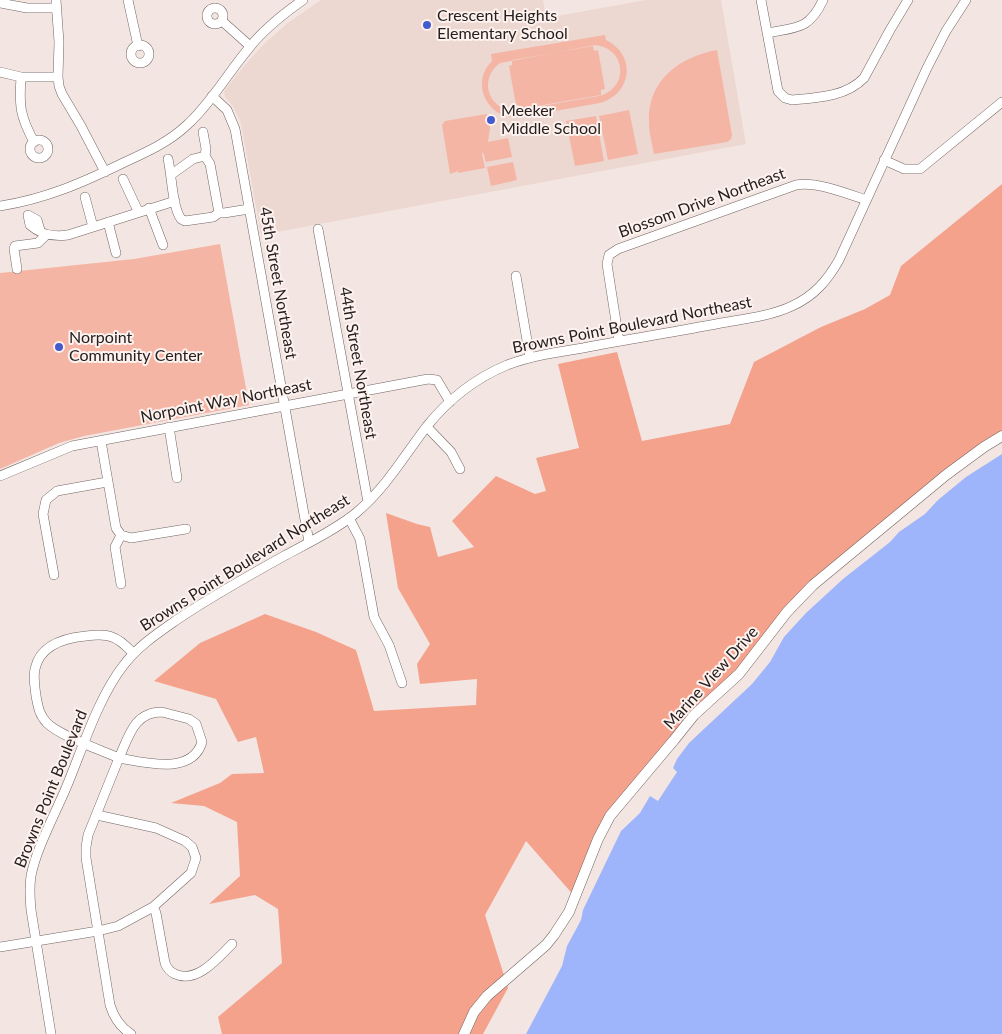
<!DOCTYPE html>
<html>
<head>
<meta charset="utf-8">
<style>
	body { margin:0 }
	canvas { display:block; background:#f3e5e1 }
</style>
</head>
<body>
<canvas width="1002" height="1034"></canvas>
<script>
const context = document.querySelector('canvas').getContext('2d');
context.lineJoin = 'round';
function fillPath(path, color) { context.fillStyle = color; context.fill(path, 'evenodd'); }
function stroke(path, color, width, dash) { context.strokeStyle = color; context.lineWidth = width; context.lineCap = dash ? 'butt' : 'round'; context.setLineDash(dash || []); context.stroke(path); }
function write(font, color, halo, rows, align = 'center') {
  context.font = font + ' Lato,sans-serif'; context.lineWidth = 4; context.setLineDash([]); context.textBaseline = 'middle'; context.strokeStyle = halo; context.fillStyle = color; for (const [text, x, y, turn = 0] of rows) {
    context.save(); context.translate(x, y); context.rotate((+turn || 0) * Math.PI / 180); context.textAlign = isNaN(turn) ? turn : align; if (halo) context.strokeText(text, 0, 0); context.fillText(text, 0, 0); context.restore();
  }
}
fillPath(new Path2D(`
	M321,0h222l3,18 100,-18h75l25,144 -485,91 -20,-112 -8,-17 -8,-9 -1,-6 20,-25 21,-23 24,-21z`), '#edd7d1');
fillPath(new Path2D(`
	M605,35l1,5c31,15 26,54 -6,63 -21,4 -41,7 -62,11 -9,1 -18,4 -27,3 -13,-1 -24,-11 -28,-24 -3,-12 0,-23 9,-32l-1,-7zM595,45c31,3 35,43 4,51l-86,15c-26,-3 -34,-33 -13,-48z
	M593,46l1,5 4,-1 7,39 -4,1v5l-81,14 -1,-4h-3l-7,-39 3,-1v-5z
	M717,50l15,85 -1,4 -4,3 -73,12c-2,-11 -5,-21 -5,-32 -2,-41 30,-65 68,-72z
	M629,110l9,44 -30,6 -9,-44z
	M487,114l3,14 -2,14 20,-4 4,19 -26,5 -3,-10 -1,2 3,14 -27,5v-2l-8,3 -8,-49 3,-4z
	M596,116l8,45 -29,5 -9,-45z
	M513,162l4,18 -26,6 -4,-19z
	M220,244l29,161 -165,31 -25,7 -59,26v-196l134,-14z`), '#f4b5a5');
fillPath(new Path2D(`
	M1002,184v250l-189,151 -149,168 -66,86 -22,59 -50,-57 -41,74 23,73 -25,46h-261l-4,-17 64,-54 -4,-54 -23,-14 -46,9 31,-28 -3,-54 -33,-16 -33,-3 49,-20 12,-9 32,-1 -8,-36 -18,5 -22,-43 -62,-18 46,-38 65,-29 51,18 40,18 18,61 102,-6 1,-26 -57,5 -3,-20 13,-20 -32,-56 -12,-75 31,11 13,3 8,30 36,-10 -22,-26 44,-45 39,18 11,-3 -10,-33 43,-10 -21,-84 59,-12 25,89 88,-17 24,-62 67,-35 44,-18 25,-14 11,-29z`), '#f5a28d');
fillPath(new Path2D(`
	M1002,454v580h-476l36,-68 5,-20 14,-26 2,-10 38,-79 19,-18 10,-17 8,5 19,-29 -4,-4 4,-9 12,-16 63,-59 18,-22 14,-25 22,-24 37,-34 47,-37 9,-10 26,-18 13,-14 28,-23z`), '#9fb5fb');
const minor = new Path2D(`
	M56,0l3,42 -1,35 1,9 3,8 19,32 24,46
	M128,0l10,46
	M761,0l17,91 7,7 7,2c24,-2 54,-3 72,-22l26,-48 18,-30
	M0,3l27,5h30
	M207 16a8 8 0 1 1 16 0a8 8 0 1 1-16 0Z
	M222,21l28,25
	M768,33c29,-6 41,-3 55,-33
	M131 54a9 9 0 1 1 18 0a9 9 0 1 1-18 0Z
	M0,72l21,5h37
	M21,77c-2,29 -1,39 13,65
	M212,96l15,14 8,19 74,413
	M203,132l3,17 -1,7
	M30 149a9 9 0 1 1 18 0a9 9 0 1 1-18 0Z
	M168,159c4,17 4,47 13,60l4,2 28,-4 6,-4
	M884,160l20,9h16l82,-67
	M172,174l21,-15 12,-3 5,8 9,49
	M123,179l15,32
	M85,197l8,30
	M0,206c46,-7 84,-24 125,-44 22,-10 44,-20 62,-37 24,-22 41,-52 62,-77 15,-19 34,-34 54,-48
	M149,208l14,37
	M219,213h5l25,-4
	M108,222l8,31
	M318,229l50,273
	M40,230l-3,-10 -9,-5 2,10c11,10 23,12 38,10l107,-34
	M17,269l-3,-20 1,-3 23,-3 8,-8
	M516,276l14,82
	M619,341l-12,-77 2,-9 9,-6 178,-64c19,-4 50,8 70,15
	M169,427l8,51
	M427,427l24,25 9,17
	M101,441l15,87 5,7
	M0,476l72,-30 356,-67 9,1 13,22
	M349,518l11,21 14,78 15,28 13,38
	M121,535l10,3 55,-9
	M54,575l-11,-61 3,-14 11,-9 50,-9
	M121,584l-6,-37 6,-12
	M162,712l27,7 7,5 6,18c-10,34 -58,20 -83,16 10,-22 15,-46 43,-46z
	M153,907l3,6 9,50c2,5 5,9 10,11 22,10 43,-16 57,-30
	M0,947l98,-16 20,-5 35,-19 38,-34 5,-15 -4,-11 -7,-6 -29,-13 -59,-13
	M51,1034l-20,-124c-1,-11 -2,-22 0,-34 5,-27 24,-62 35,-88 16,-38 32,-90 57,-122 15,-20 35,-33 55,-47 34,-23 70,-43 106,-63 24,-13 51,-26 72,-43 30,-25 48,-57 71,-87 21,-26 49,-48 80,-61 24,-9 50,-13 76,-17 46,-9 92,-16 138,-25 23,-4 50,-7 71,-17 22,-10 35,-25 47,-46l88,-192 19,-37 20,-31
	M131,1034c-11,-7 -17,-16 -21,-29l-24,-147v-11l2,-12 31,-77c-18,-8 -59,-22 -72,-35 -8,-8 -9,-17 -11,-27 -1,-9 -3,-18 -1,-27 5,-24 29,-31 51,-33 8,-1 18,-2 26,1 9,3 15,10 21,16`);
const major = new Path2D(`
	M464,1034l10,-22 13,-16 59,-51 8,-10 15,-23 29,-73 12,-23 64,-76 20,-25 45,-41 48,-62 26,-27 133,-110 38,-28 18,-11`);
stroke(minor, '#726562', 10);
stroke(major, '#726562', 11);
stroke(minor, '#fff', 9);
stroke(major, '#fff', 10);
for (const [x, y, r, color] of [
	[427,25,5,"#435bcf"],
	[491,120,5,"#435bcf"],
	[59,347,5,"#435bcf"]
]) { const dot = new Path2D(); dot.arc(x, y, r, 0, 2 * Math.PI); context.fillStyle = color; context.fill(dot); stroke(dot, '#fef2ef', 2); }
write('16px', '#25201f', '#fef2ef', [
	["Crescent Heights",437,16],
	["Elementary School",437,34],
	["Meeker",501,111],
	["Middle School",501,129],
	["Norpoint",69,338],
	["Community Center",69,356]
], 'left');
write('16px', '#25201f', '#fef2ef', [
	["Blossom Drive Northeast",702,203,-20],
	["45th Street Northeast",278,283,80],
	["Browns Point Boulevard Northeast",632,325,-11],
	["44th Street Northeast",358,363,80],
	["Norpoint Way Northeast",226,401,-11],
	["Browns Point Boulevard Northeast",245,563,-32],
	["Marine View Drive",711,678,-48],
	["Browns Point Boulevard",51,789,-68]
]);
</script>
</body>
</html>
